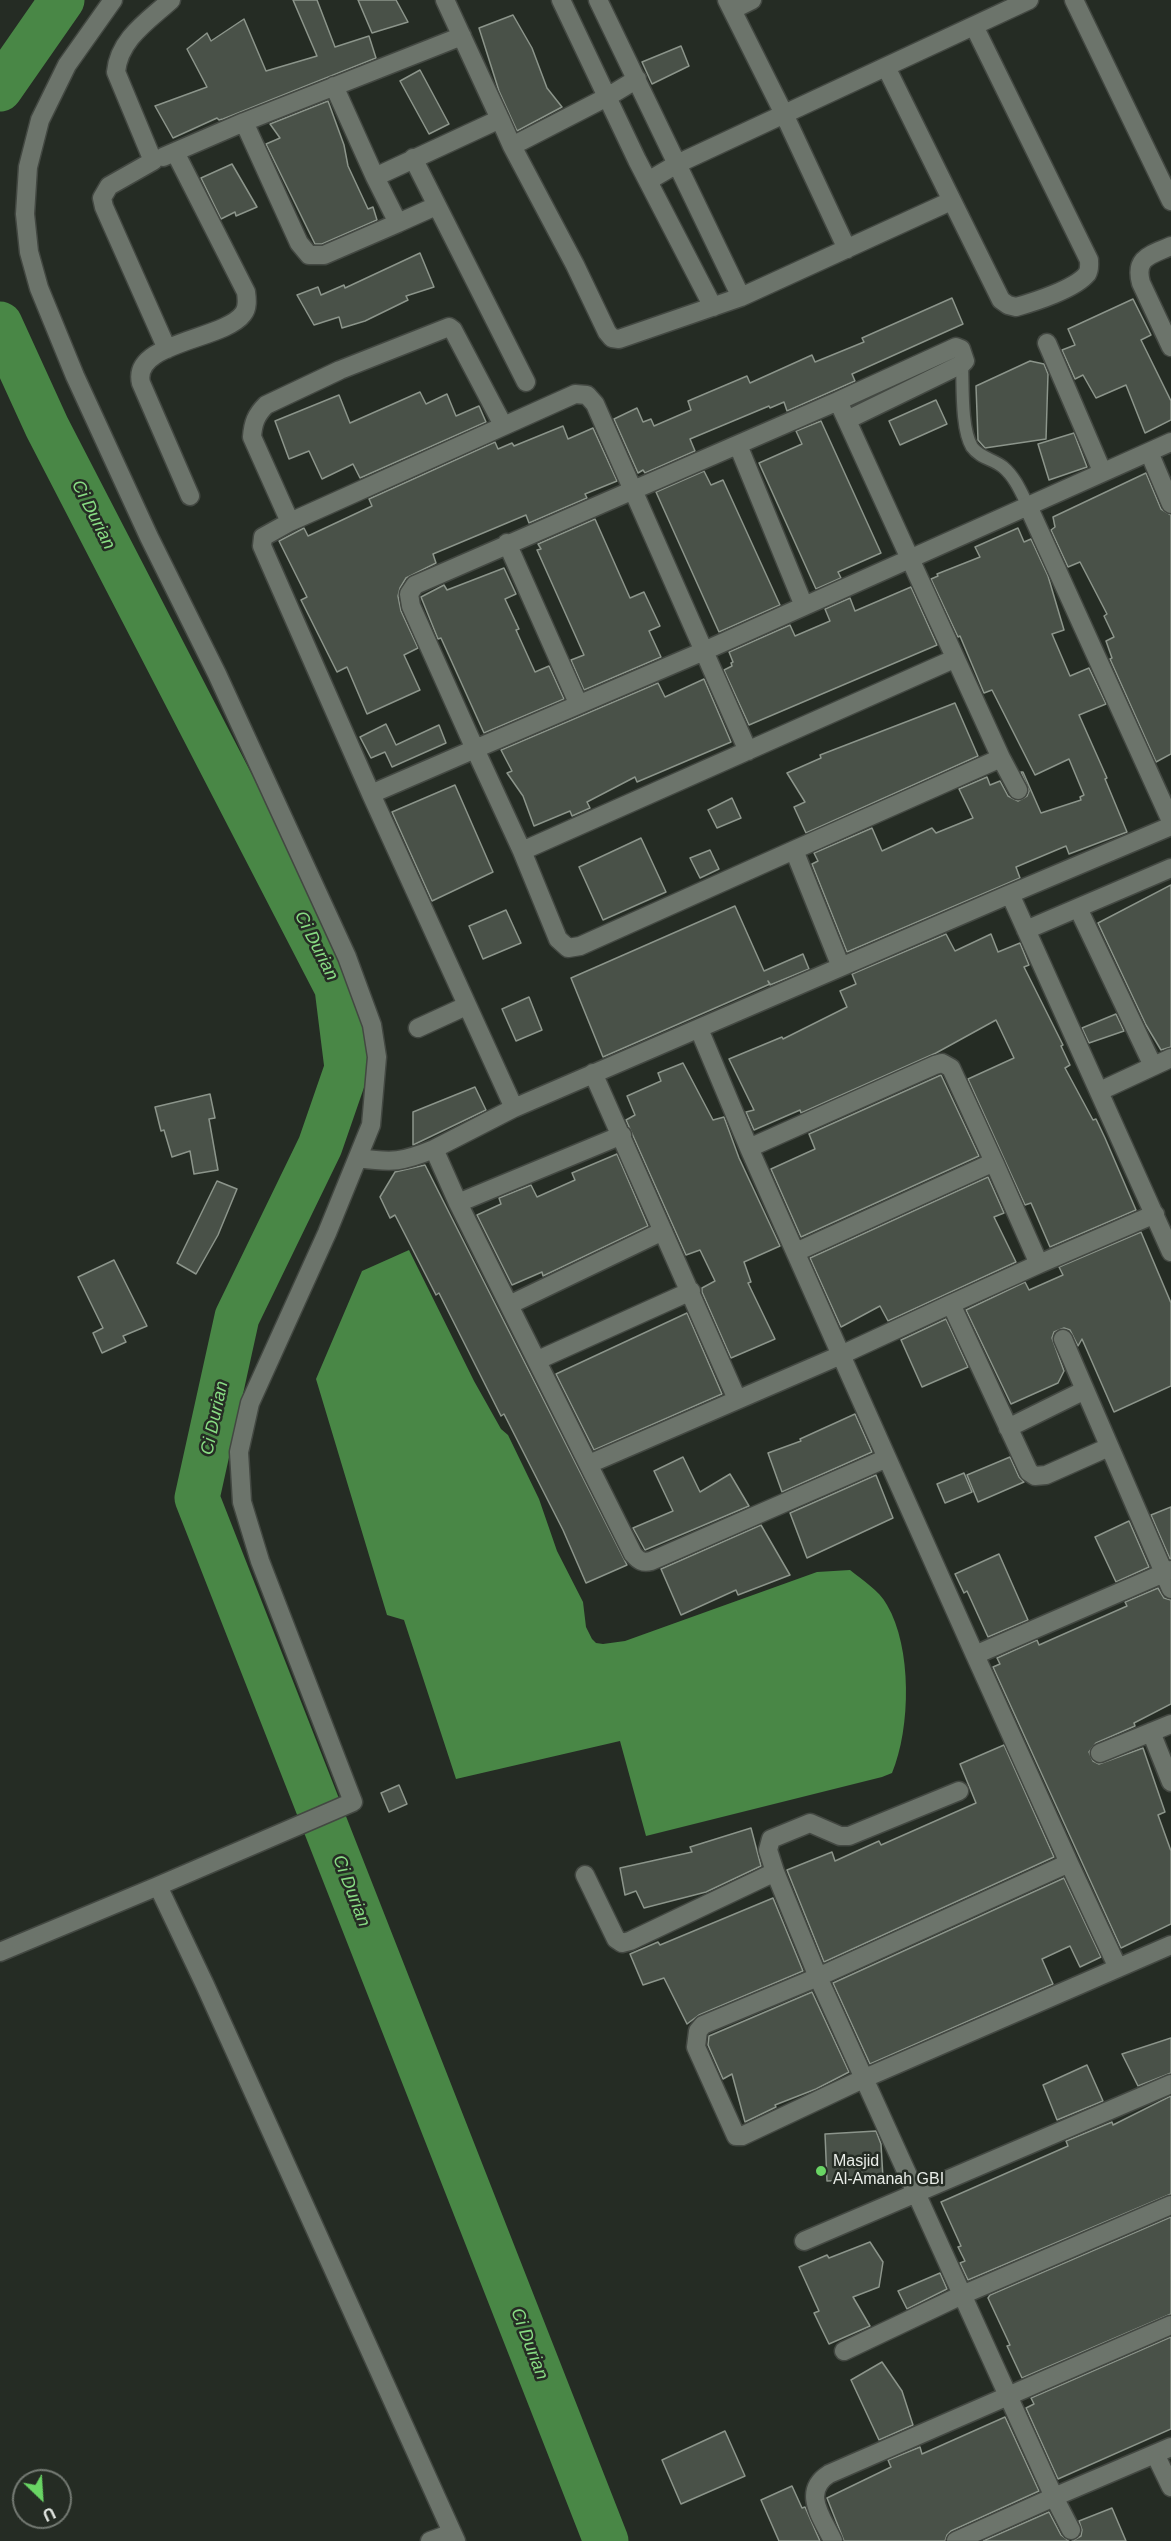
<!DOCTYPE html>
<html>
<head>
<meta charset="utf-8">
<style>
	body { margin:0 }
	#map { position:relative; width:1171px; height:2541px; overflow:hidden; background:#252c24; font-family:Arial,sans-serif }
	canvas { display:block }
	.north { position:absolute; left:12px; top:2469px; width:60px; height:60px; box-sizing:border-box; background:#252c24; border:2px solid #747a73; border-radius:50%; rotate:155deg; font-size:16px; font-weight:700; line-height:24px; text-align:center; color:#eaeee9 }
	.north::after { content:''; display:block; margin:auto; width:21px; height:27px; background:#69d464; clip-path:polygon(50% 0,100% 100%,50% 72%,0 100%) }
</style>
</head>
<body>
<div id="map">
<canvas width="1171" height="2541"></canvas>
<div class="north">U</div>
</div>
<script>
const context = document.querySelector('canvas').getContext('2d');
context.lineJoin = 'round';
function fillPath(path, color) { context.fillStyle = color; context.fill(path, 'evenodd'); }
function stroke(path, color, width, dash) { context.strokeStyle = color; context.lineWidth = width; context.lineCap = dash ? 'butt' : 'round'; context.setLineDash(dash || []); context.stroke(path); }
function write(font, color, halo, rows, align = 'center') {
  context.font = font + ' Arial,sans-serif'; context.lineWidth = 5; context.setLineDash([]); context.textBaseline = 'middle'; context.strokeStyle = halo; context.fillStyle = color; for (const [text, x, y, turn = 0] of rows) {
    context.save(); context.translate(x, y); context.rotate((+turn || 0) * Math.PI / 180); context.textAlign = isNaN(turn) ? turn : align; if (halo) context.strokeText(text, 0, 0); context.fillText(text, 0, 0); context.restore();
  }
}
fillPath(new Path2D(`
	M409,1250l65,131 27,48 7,6 31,64 18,52 26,51 3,25 6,12 4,4 7,1 22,-3 192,-69 33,-2c12,10 29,20 37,35 25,42 24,123 5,168l-10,4 -236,59 -26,-95 -164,38 -52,-159 -17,-5 -71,-236 46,-108z`), '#498746');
stroke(new Path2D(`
	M0,89l62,-89
	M0,324l47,103 290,561 10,80 -27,78 -83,171 -40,181 409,1043`), '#498746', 45);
const building = new Path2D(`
	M293,0h24l18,47 34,-11 7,22 -153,61 -4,1 -2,-2 -44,20 -18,-32 52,-19 -20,-38 20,-16 4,8 33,-22 22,52 51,-15z
	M358,0h38l12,22 -36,11z
	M513,15l19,33 15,40 15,19 -45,24 -18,-40 -20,-63z
	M681,46l8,20 -37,18 -10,-22z
	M420,70l29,54 -20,10 -29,-53z
	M328,101l16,44 4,21 20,43 5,-2 4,13 -55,24h-7l-49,-100 14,-6 -10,-14z
	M232,164l25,43 -21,9 -1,-4 -14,7 -20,-41z
	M420,253l14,34 -28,9 2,4 -43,21 -23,7 -3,-11 -25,8 -17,-30 21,-8 3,8 23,-10 1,3z
	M952,298l11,26 -111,50 3,7 -68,30 -3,-9 -14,6 -1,-2 -79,33 5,12 -50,22 -2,-3 -5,3 -24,-54 23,-11 6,14 8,-3 3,7 37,-16 -3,-9 59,-25 3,7 62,-28 3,7 49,-20 -2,-4z
	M1133,299l18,36 -10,5 30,61v19l-26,13 -19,-48 -30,13 -13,-23 -8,4 -13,-29 13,-5 -7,-16z
	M1030,361l14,3 4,10 -2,65 -61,9 -7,-8 -2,-54z
	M420,392l6,12 21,-10 9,22 23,-10 7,16 -126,56 -7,-14 -31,15 -13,-28 -20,8 -14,-38 64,-26 11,28z
	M936,400l11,24 -47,21 -11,-24z
	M821,421l60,132 -43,19 3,6 -25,11 -57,-126 43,-19 -6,-13z
	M563,426l5,13 25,-11 24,53 -32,13 2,4 -58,25 -3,-8 -93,39 3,9 -30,15 -6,10 -2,8 3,15 17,37 -14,7 16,35 -53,24 -20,-47 -10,5 -36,-72 6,-3 -28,-56 25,-13 4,8 64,-30 -3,-7 126,-57 3,7 14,-6 2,3z
	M1074,433l13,34 -38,13 -11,-36z
	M704,471l7,14 12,-5 57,125 -61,27 -63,-140z
	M1146,473l15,36 10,6v239l-15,8 -46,-103 2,-1 -6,-17 8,-4 -10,-21 3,-2 -27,-52 -12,5 -17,-37 4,-3 -2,-10z
	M595,519l35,79 14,-6 16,34 -11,5 12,26 -77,33 -13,-30 13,-5 -47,-105 4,-1 -3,-5z
	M1018,528l6,14 7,-3 17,37 16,54 -12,4 18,42 19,-8 17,36 -27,11 28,63 -2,1 22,53 -58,22 -3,-8 -50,21 4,11 -173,74 -35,-88 6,-3 -4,-8 58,-25 10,23 50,-23 4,5 37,-15 -14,-29 28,-12 3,8 10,-4 8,15 10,5 9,-5 2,-5 -8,-19h2l18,41 40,-13 -1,-3 4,-2 -15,-36 -34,16 -43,-85 -8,3 -24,-57 -2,1 -27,-58 7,-3 -1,-2 43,-17 -5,-10z
	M504,568l12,26 -11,5 14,30 -3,1 19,42 14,-6 15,33 -80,34 -43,-95 -3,1 -17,-42 23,-12 3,5z
	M911,587l26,58 -188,80 -25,-55 8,-4 -1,-3 2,-1 -4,-10 61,-27 5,11 35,-15 -5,-12 25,-11 5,13z
	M704,679l27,63 -94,40 -2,-5 -48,25 3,6 -18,8 -2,-5 -36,15 -11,-30 -16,-23 5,-2 -11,-21 157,-67 7,14z
	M955,703l23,53 -172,77 -12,-26 11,-5 -18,-29 34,-15 -1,-3z
	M386,724l10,21 43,-20 7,18 -54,24 -7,-15 -14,6 -11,-21z
	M455,785l38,87 -61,29 -40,-89z
	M732,798l9,20 -24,10 -9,-18z
	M641,838l25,54 -63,28 -24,-53z
	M710,850l9,19 -19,9 -10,-20z
	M1171,885v162l-10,3 -15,-25 -48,-102z
	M735,906l29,65 39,-17 6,15 -39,16 -2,-4 2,3 -167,73 -32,-79z
	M506,910l15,33 -38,16 -14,-33z
	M946,934l9,17 36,-17 7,18 22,-9 9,22 -5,2 39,78 -2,1 9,19 -5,3 28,52 3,-1 9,19 31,72 -86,37 -19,-44 -6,2 -57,-126 46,-21 -18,-38 -60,33 -135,60 -1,-3 -46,20 -8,-18 8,-2 -25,-51 53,-22 1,2 64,-32 -7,-16 16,-7 -4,-10z
	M529,997l13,33 -26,11 -14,-32z
	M1116,1014l8,17 -35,12 -7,-15z
	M683,1063l30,57 11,-3 15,41 41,88 -36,16 7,20 -3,1 27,56 -44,19 -29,-66v-4l13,-7 -15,-31 -14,5 -60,-135 9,-5 -8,-19 34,-15 -3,-8z
	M941,1075l38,81 -178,81 -30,-68 44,-20 -6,-15z
	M475,1087l11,23 -73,35v-33z
	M210,1094l5,24 -6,1 9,51 -24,4 -4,-23 -18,6 -8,-27 -3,1 -6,-24z
	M617,1154l31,72 -105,50 -1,-4 -30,13 -35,-70 24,-11 -2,-6 32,-13 6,12 38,-17 -3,-7z
	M425,1165l202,400 -41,18 -23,-53 -59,-116 -3,2 -62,-123 -3,2 -41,-80 -5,3 -10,-21 15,-25z
	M988,1177l16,36 -10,4 22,45 -128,59 -8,-15 -39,21 -31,-69z
	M217,1181l20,8 -19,46 -22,39 -19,-11z
	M1141,1232l30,71v83l-57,26 -32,-73 -4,7 -8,-16 -6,-2 -10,4 -2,6 12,33 -6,12 -47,21 -45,-94 59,-28 4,8 34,-15 -4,-8z
	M114,1260l33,66 -24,10 3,6 -24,11 -9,-20 10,-5 -25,-51z
	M687,1313l35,81 -128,56 -38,-76z
	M946,1319l22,48 -46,20 -21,-47z
	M855,1414l17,38 -90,40 -14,-39 33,-12 -1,-2z
	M683,1457l17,35 30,-18 19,32 -104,44 -12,-22 40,-17 -19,-40z
	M1010,1457l9,20 5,5 -46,20 -11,-27z
	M964,1473l8,19 -27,11 -8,-19z
	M876,1475l17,43 -86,40 -17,-45z
	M1171,1507v52h-1l-19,-44z
	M1129,1521l20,46 -33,15 -21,-45z
	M761,1525l29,50 -52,20 -2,-5 -55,25 -20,-46z
	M999,1554l29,66 -40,17 -21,-46 -3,2 -9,-19z
	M1158,1588l6,10 7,2v104l-37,19 1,3 -39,17 -7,9 4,9 6,3 44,-16 22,64 -7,3 13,36v73l-50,24 -128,-281 7,-3 -3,-6 40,-18 2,5 88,-39 -2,-4z
	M1004,1745l50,112 -230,105 -37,-92 45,-18 3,9 44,-20 2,4 95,-42 -16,-39z
	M399,1785l8,19 -18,8 -8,-19z
	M751,1828l10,38 -55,26 -62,16 -8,-17 -11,4 -5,-27 72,-16 -2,-5z
	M1064,1878l37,79 -21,10 -10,-21 -28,13 11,25 -183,80 -37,-81z
	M773,1898l30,73 -104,44 -12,9 -23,-46 -21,7 -13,-31 28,-12 2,3z
	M812,1992l37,80 -33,17 -41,16 1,2 -31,15 -13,-48 -9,5 -15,-34 1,-9z
	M1171,2038v35l-33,13 -16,-32z
	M1087,2065l16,36 -46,19 -14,-35z
	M1171,2096v98l-203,86 -8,-17 5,-2 -7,-14 3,-1 -20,-44 127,-56 -2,-5 46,-19 1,3z
	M876,2131l5,13 2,34 -56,3 -2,-47z
	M1171,2217v97l-149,64 -15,-32 3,-1 -22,-47 2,-3z
	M870,2242l13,20 -4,25 -26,10 17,29 -41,18 -15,-31 5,-2 -20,-44 28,-12 2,3z
	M940,2273l7,16 -40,20 -9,-18z
	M1171,2337v92l-113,50 -32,-71 8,-4 -3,-6z
	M882,2362l20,29 11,34 -34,15 -28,-60z
	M1005,2417l34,74 -88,40 -4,4 -2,6h-101l-17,-43 64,-31 -3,-7 32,-13 2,7z
	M725,2431l20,45 -64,28 -19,-44z
	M792,2486l10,22 3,-1 15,34h-41l-18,-41z
	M1112,2508l14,33h-54l9,-5 1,-6 -3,-9z
	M1049,2512l12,23 8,6h-86z`);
fillPath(building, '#495148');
stroke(building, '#8c958b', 1.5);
const service = new Path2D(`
	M962,364c1,22 -1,65 10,83 8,11 21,12 31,20 12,10 18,25 25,39`);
const minor = new Path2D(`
	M113,0l-46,65 -27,55 -12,47 -3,47 4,38 10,36 36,88 74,161 68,137 130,283 25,68 5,32 -6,68 -44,108 -77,170 -11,49 3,50 18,59 93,241 -195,84
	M561,0l76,160 76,147
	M598,0l143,297
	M727,0l57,114 63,135
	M1074,0l97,201
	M732,10l20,-10
	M886,67l115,233 7,5 8,2c18,-5 59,-18 71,-33 3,-5 2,-9 2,-14l-115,-234
	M334,86l41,91 125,-58 -55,-119
	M500,119l12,27 97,-50 28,-17
	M244,122l55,121 10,12h15l74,-32 -23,-46
	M512,146l63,119 32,67 5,6 7,1 122,-42 210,-96
	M175,152l71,140c1,7 2,16 -3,22 -19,26 -112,28 -102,69l49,113
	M163,157l81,-35 218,-86
	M413,158l113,224
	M648,181l29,-17 352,-164
	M398,223l38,-17
	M1171,246c-20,9 -37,11 -30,37l30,64
	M1047,343l55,128
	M167,349l-63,-142 -2,-9 7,-12 44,-25 -37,-89c3,-33 32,-51 55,-72
	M838,401l118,-54 5,2 4,12 -3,3 -115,56
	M738,445l66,161
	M1149,452l22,52
	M1028,506l143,315
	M290,522l-38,-85c1,-14 4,-22 14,-32l74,-35 109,-43 4,3 50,95
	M507,543l71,160
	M1001,758l17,32
	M371,794l-109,-248 1,-9 27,-15 285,-128 12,1 8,9 153,347
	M522,851l432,-192
	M1010,894l161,-68
	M1078,908l75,158
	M1026,930l145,-62
	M841,967l-47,-117 -214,96 -12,2 -10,-9 -36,-88 -47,-102 229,-98 467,-209
	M418,1028l48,-22
	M593,1073l144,326
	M1100,1091l71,-33
	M514,1108l-143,-314 104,-45 -64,-143 -2,-12 6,-9 423,-184 163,357 -207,92
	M749,1148l186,-83 7,-2 9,5 43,94 -198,90
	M359,1158c34,5 43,4 75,-9
	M458,1203l164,-68
	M1039,1264l116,-50
	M951,1304l88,-40 -45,-102
	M509,1305l154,-74
	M1063,1339l108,250
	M538,1360l153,-69
	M1008,1428l77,-38
	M887,1458l-236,103c-8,2 -12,0 -18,-7l-175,-351 -24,-54 80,-41 496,-214 161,358
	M589,1464l252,-109 -92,-207 -50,-119
	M1171,1570l-196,85 94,208 -251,114 236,520 117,-50
	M975,1655l-134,-300 110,-51 78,168 6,4 11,-1 63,-28
	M1151,1732l20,50
	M1100,1753l71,-29
	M959,1791l-110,45h-9l-30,-13 -39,16 -3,11 7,22 43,105 -115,48 -5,6 -2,16 40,89h6l123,-58 253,-110 -49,-105
	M585,1875l31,64 6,4 8,-2 145,-69
	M0,1952l158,-66 47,99 251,556
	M1118,1968l53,-23
	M804,2241l367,-157
	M844,2351l118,-56 209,-90
	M1155,2454l16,33
	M430,2541l22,-8
	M833,2541c-11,-24 -32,-49 -4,-67l342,-149
	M956,2541l98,-44 17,33`);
stroke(service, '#434842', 15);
stroke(minor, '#434842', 21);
stroke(service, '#6c746b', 12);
stroke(minor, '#6c746b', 18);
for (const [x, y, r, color] of [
	[821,2171,6,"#69d464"]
]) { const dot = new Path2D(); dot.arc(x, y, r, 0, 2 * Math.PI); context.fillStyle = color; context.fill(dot); stroke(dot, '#252c24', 2); }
write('16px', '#eaeee9', '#252c24', [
	["Masjid",833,2162],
	["Al-Amanah GBI",833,2180]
], 'left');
write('italic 18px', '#88dc83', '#252c24', [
	["Ci Durian",93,515,63],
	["Ci Durian",316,946,63],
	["Ci Durian",215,1418,-78],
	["Ci Durian",351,1891,69],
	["Ci Durian",529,2344,69]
]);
</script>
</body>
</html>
